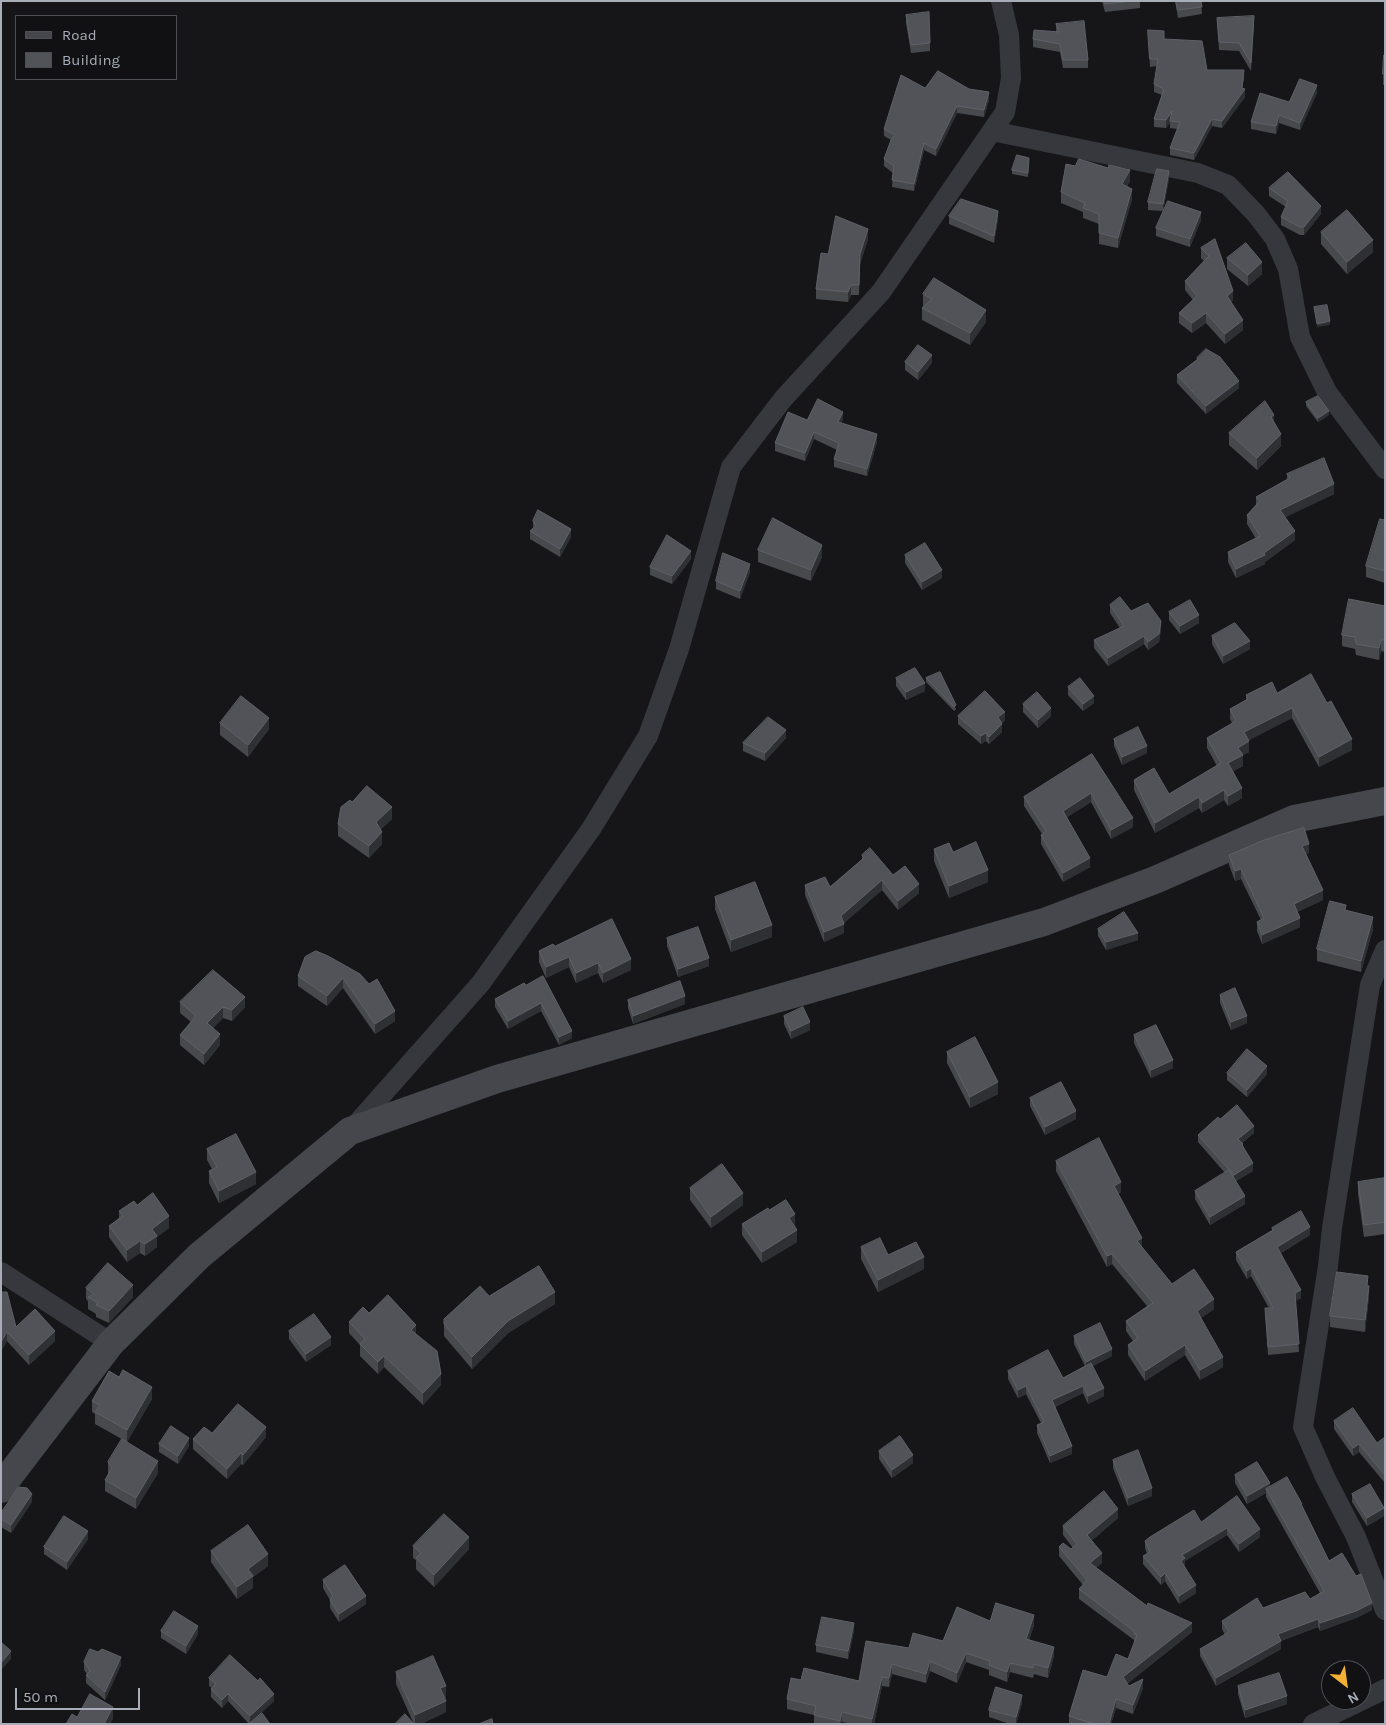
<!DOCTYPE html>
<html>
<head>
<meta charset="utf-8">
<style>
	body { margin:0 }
	#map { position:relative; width:1386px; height:1725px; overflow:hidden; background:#161618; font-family:Karla,sans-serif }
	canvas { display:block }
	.frame { position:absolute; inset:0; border:2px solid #a8adb8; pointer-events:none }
	.legend { position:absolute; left:15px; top:15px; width:162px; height:65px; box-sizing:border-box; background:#111113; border:1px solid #4d4f55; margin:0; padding:6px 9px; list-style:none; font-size:15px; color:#a8adb8 }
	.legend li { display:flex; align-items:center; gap:10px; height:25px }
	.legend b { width:25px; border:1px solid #4d4f55 }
	.north { position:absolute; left:1321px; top:1660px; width:50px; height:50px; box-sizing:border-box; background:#111113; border:1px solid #4d4f55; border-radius:50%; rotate:150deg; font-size:14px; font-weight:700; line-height:20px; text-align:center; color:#a8adb8 }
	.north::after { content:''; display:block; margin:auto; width:18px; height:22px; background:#f2b134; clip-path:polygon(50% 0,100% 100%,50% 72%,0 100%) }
	.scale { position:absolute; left:15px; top:1688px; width:125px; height:22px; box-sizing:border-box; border:2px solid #a8adb8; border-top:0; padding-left:6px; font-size:15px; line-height:18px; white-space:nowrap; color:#a8adb8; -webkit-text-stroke:4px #111113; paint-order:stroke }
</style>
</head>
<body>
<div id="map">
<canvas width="1386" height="1725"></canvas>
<div class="frame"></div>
<ul class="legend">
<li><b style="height:6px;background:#45474d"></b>Road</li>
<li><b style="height:14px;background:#525359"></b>Building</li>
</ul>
<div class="north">N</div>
<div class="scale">50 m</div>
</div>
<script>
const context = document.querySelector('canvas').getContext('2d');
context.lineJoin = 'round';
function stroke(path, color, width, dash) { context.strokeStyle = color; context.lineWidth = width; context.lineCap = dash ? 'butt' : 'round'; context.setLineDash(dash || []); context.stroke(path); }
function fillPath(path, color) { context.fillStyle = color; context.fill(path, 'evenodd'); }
stroke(new Path2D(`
	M992,131l206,42 30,12 28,29 19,25 13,30 12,68 27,55 58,77
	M1385,950l-15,35 -38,243 -4,38 -25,161 22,50 31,60 29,73
	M351,1130l130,-147 110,-154 57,-93 31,-87 52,-182 52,-68 98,-107 124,-180 6,-34 -2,-43 -8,-34
	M1,1272l110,71
	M1313,1724l72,-35`), '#37383d', 20);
stroke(new Path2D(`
	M1,1489l6,-10 104,-136 88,-87 151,-125 147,-52 547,-157 111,-42 139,-61 91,-18`), '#45474d', 28);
fillPath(new Path2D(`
	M1102,1h38v7l-35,4z
	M1175,1h28l-2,1 1,12 -24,4z
	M906,15l24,28v8l-19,2 -5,-30z
	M1217,18l37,6 -3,47 -12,-20 -20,-1z
	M1056,24l32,36v8h-25l-3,-16 -27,-5v-8l23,-7z
	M1148,30l16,9 43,31 37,8 -2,10 3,9 -23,31 -10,-2 -18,34 -24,-5v-7l7,-19 -7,-1v-5l-4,5 -12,-1v-8l8,-24 -8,-3v-8l3,-18 -7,1z
	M1385,55v30h-2v-11z
	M925,88l64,12 -5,17 -27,-4 -21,43 -12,-6 -10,41 -22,-4 1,-14 -9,-7v-7l7,-19 -7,-4v-7z
	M1317,93l-17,37 -21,-7 -3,11 -25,-5v-7l38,-20z
	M1029,158l-1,19 -16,-3v-4z
	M1075,166l55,15 -3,5 5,13 -14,49 -19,-4v-20l-16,-6v-6l-22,-9v-11z
	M1169,179l-6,32 38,9 -11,27 -34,-11v-8l7,-17 -15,-1v-8z
	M1269,188l52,26 -17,21h-4l-19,-10v-8l5,-10 -17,-11z
	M949,216l49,3 -4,24 -45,-19z
	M1321,232l52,20 -26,22 -26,-30z
	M868,239l-8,25 -1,31h-8l-3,7 -32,-3v-10l12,-35z
	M1215,239l18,61 -2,2 12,28 -18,14 -19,-21 -14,10 -13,-10v-10l14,-13 -8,-10v-9l19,-20 -3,-3v-10z
	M1227,258l35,16 -14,12 -21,-17z
	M923,294l63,28 -16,23 -48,-25v-12l2,-1 -1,-1z
	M1197,358l42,30 -33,26 -29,-31v-8l20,-15z
	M905,362l27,1 -14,17 -13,-10z
	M1306,402l23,13 -11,7 -12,-16z
	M843,419l-2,4 36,19 -10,34 -33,-9v-8l3,-9 -23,-11 -9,22 -30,-10v-8l32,-23z
	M1274,424l7,22 -24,24 -28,-25v-12z
	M1287,474l47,20 -49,23 10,23 -30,22v2l-29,14 -8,-16v-10l28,-13 -9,-15v-9l9,-10v-8l31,-18z
	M1385,520v63l-19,-6v-11z
	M533,521l38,16 -11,20 -30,-18v-8l3,-3z
	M758,550l64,7 -11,24 -53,-19z
	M905,555l37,23 -20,12 -17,-27z
	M691,559l-19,25 -22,-9v-8z
	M750,572l-10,27 -24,-10v-8z
	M1110,605l21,6 30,18 -2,13 -11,8 -4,-6 -36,22 -14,-18v-8l26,-12 -10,-15z
	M1385,606v46l-4,-1 -2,9 -23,-5 -1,-6 -13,-3v-11z
	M1169,612l30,11 -19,11 -11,-14z
	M1212,636l38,13 -27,15 -11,-20z
	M940,672l16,37 -2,2 -28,-29v-4z
	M896,678l29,13 -19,9 -10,-14z
	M1068,687l26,16 -11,8 -15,-16z
	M1277,693l75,57 -33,17 -27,-49 -44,22 1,12 -6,3v11l-10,5 9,27 -14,8 -4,-6 -22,13 -3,-5 -44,25 -21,-43v-10l35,14 48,-28 -10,-18v-10l25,-15 -2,-4v-10l16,-9v-5z
	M1023,704l28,12 -13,12 -15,-16z
	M958,716l47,4 -3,3v9l-13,12 -3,-3 -5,3 -23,-20z
	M220,723l49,6 -21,28 -28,-22z
	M786,738l-21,23 -22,-10v-8z
	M1114,739l33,14 -25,12 -8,-19z
	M1092,754l41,73 -22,12 -20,-37 -24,15 23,50 -27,15 -22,-38v-9l1,-1 -18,-28v-9z
	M352,802l40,17 -12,11 2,14 -13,14 -31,-22v-12z
	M934,849l19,3 35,30 -39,16 -15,-37z
	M1309,853l-3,1 17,46 -26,12 3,15 -38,17 -5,-13v-9l4,-2 -20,-41 -6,2 -6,-16v-10z
	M862,855l31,20 26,18 -21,17 -16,-20 -38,33v10l-20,9 -19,-47v-10l25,2 32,-28z
	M715,897l57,40 -41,15 -16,-43z
	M1346,910l27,19 -12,43 -44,-11v-12z
	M1098,929l40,11 -32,10 -8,-14z
	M667,938l42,28 -31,11 -11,-31z
	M555,946l76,24 -28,13 -5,-10 -22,10 -7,-16 -23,11 -7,-16v-11z
	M316,951l79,70 -20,13 -32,-46 -16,18 -29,-20v-10z
	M526,985l46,53 -13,7 -18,-34 -33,18 -13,-22v-8z
	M1220,995l27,28 -16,7 -11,-27z
	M628,1000l57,4 -52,20 -5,-16z
	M180,1002l65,5 -13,14 -9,-3 -10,10 7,17 -16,20 -24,-20v-10l11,-13 -11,-9z
	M784,1016l26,14 -19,9 -7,-15z
	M1134,1035l39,33 -22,10 -17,-35z
	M947,1052l51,42 -28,14 -23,-45z
	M1227,1073l40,1 -20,23 -20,-17z
	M1030,1098l46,21 -31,16 -15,-29z
	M1220,1119l34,14 -12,10 11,28 -17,10 9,23 -35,21 -15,-26v-8l30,-18 -27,-31v-7z
	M207,1149l49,35 -37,19 -10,-20v-12l3,-2 -5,-9z
	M1056,1161l65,31 -3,2 24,53 30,37 42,25 -13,9 22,49 -23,13 -15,-25 -40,26 -17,-26v-10l5,-4 -7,-10v-10l21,-15 -35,-42 -5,3 -51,-96z
	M1385,1178v56l-21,3 -6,-43v-12z
	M690,1188l53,17 -32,23 -21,-28z
	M137,1205l32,23 -12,9v10l-12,9 -5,-3 -13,9 -18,-25v-11l10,-8v-7z
	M769,1210l26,16 2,16 -35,21 -20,-28v-11z
	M1272,1228l38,7 -29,18 20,45 -6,3 4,51 -31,3 -3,-47h4l-18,-32 -4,3 -11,-19v-8l36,-21z
	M861,1247l27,8 36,14 -46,23 -17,-33z
	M1368,1285l1,12 -4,35 -35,-5v-11z
	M86,1288l47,9 -24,26 -13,-6v-3l-8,-5v-8l-2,-2z
	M1,1292l15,35 39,14 -26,24 -22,-24z
	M489,1296l66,8 -47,29 -36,36 -28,-33v-17z
	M369,1313l47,22 25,50 -18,20 -39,-38 -6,7 -18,-18v-11l-11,-12v-11z
	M289,1331l42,14 -25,17 -17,-23z
	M1074,1336l38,20 -19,10 11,30 -16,8 -5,-11 -28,14 17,47 -22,9 -13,-30v-8l4,-2 -15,-29 -8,4 -10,-19v-8l55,7 22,-12 -11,-22z
	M152,1399l-25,43 -32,-18v-10l-3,-2v-11z
	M1334,1421l43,22 8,-6v46l-26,-31 -6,4 -19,-27z
	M212,1433l54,4 -23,28 -2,-1 -14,15 -34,-30v-10z
	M159,1444l30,2 -11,18 -19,-12z
	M879,1451l34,12 -21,15 -13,-19z
	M1113,1460l39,36 -24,10 -15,-38z
	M108,1462l50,11 -22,36 -31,-18v-11l3,-6z
	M1235,1475l35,12 32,19 27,55 43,49 -16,8 -36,13 -2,-4 -37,14v8l-65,37 -16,-30v-7l25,-14 -3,-6v-8l41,-13 47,-9 10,-6 -54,-96v-4l-19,11 -12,-21z
	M1352,1494l32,22 -17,10 -15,-24z
	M32,1502l-21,31 -10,-6v-14z
	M1118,1518l-27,23 11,22 -6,5 51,38 45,26 -65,52 2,2 14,2 -10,26 -17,-6 -5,16h-42v-8l38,-39 21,-18 6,-16v-3l-55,-41v-10l4,-4 -24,-29v-9l12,2 2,-1 -10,-13v-9z
	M1201,1522l59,15 -21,15 -12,-17 -42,26v4l-1,1 12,27 -17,11 -14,-23 -4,4 -18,-21v-8l4,-2 -2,-6v-7z
	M88,1539l-21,31 -23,-16v-7z
	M413,1546l56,3 -35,38 -18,-18v-9l-3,-2z
	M211,1551l57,15 -15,11v11l-16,11 -26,-37z
	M323,1580l43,24 -27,18 -9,-14v-8l-7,-12z
	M990,1621l44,4 -5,15 25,16 -6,22 -14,-4 -1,4 -23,-6 -3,10 -18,-7v-5l-23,-8 -9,21 -27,-12 -4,12 -34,-9 -3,13 -7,-1 -8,38h-22l-10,-2v2h-28v-9l-27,-6v-10l14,-19 58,1 50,-33 34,-7z
	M161,1631l37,3 -12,20 -25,-16z
	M854,1631l-6,28 -32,-7v-7z
	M84,1662l37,3 -16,35 -19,-17v-8l1,-1 -3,-4z
	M396,1672l50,26h-1l1,14 -25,12h-26l18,-2 -17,-38z
	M209,1678l65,23 -25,23 -21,-23 -6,7 -11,-11v-8l1,-1 -3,-2z
	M1238,1686l49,18 -42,14 -7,-24z
	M1022,1703l-6,21h-6l-21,-7v-7z`), '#47494d');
fillPath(new Path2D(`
	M1244,70l-2,24 3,-5v8l-23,31v-7l20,-33z
	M1317,85v8l-17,37v-7z
	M989,92v8l-5,17v-7z
	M957,106v7l-21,43v-7z
	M1172,111l-2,12 -4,5v-8z
	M1279,115v8l-3,11v-8z
	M1212,119v7l-18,34v-7z
	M924,143v7l-10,41v-7z
	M1130,170v11l-8,13v-10z
	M1169,171v8l-6,32v-7z
	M1132,189v10l-14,49v-10z
	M1321,206v8l-17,21v-8z
	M998,211v8l-4,24v-7z
	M1201,212v8l-11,27v-8z
	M868,229v10l-8,25 -1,31 1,-41z
	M1373,240v12l-26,22v-12z
	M1262,262v12l-14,12v-11z
	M851,285v10l-3,7v-10z
	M1233,291v9l-6,6v-10z
	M986,310v12l-16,23v-12z
	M1206,313v10l-14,10v-10z
	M1243,320v10l-18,14v-10z
	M1330,321v4l-13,2v-3z
	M932,355v8l-14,17v-8z
	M1239,381v7l-33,26v-8z
	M1329,411v4l-11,7v-4z
	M843,412v7l-5,11v-8z
	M1274,415v11l-3,-9z
	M814,432v7l-9,22v-8z
	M877,434v8l-10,34v-7z
	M1281,434v12l-24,24v-12z
	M1334,484v10l-54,26v-10z
	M571,529v8l-11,20v-8z
	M1295,531v9l-30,22v2l-29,14v-9z
	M822,545v12l-11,24v-11z
	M691,551v8l-19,25v-8z
	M750,564v8l-10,27v-8z
	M942,570v8l-20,12v-8z
	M1199,615v8l-19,11v-8z
	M1161,621v8l-2,13 -11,8v-8z
	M1144,636v8l-36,22v-8z
	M1381,640v11l-2,9v-12z
	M1250,641v8l-27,15v-8z
	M925,683v8l-19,9v-8z
	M1094,696v7l-11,8v-7z
	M1051,708v8l-13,12v-8z
	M1292,708v10l-48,25v-11z
	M1005,712v8l-7,5v-8z
	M269,718v11l-21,28v-12z
	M1002,724v8l-13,12v-7z
	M786,730v8l-21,23v-8z
	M986,733v8l-5,3v-8z
	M1352,739v11l-33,17v-10z
	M1249,741v11l-6,3v11l-15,8v-11l10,-15z
	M1147,746v7l-25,12v-8z
	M1242,788v10l-14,8v-10z
	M1224,790v10l-22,13v-10z
	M1091,793v9l-28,18v-9z
	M1199,797v11l-44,25v-10z
	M392,807v12l-16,15v-12z
	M1133,818v9l-22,12v-9z
	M382,832v12l-13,14v-12z
	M1309,844v9l-7,2v-9z
	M1090,858v9l-27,15v-9z
	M1241,869v10l-6,2v-10z
	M988,870v12l-39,16v-12z
	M882,880v10l-40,35 2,-1v9l-20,9v-10l17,-16z
	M919,884v9l-21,17v-9z
	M1323,890v10l-29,13v-9z
	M1373,917v12l-12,43v-11z
	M1300,918v9l-38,17v-9z
	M772,925v12l-41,15v-12z
	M1138,933v7l-32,10v-8z
	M569,957v10l-23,11v-11z
	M709,958v8l-31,11v-8z
	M631,959v11l-28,13v-10z
	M598,963v10l-22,10v-10z
	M343,978v10l-16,18v-10z
	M685,996v8l-52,20v-8z
	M245,997v10l-13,14v-11z
	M541,1003v8l-33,18v-8z
	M223,1007v11l-16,16v-11z
	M395,1011v10l-20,13v-10z
	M1247,1016v7l-16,7v-8z
	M810,1022v8l-19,9v-8z
	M572,1031v7l-13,7v-8z
	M220,1034v11l-16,20v-11z
	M1173,1060v8l-22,10v-8z
	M1267,1066v8l-20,23v-7z
	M998,1082v12l-28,14v-11z
	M1076,1111v8l-31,16v-8z
	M1254,1126v7l-16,13v-7z
	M1253,1163v8l-19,11v-7z
	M256,1172v12l-37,19v-12z
	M1121,1182v10l-7,4v-10z
	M743,1193v12l-32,23v-11z
	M1245,1196v8l-35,21v-8z
	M795,1214v12l-6,-8z
	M169,1216v12l-12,9v10l-12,9v-12l7,-15z
	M1310,1227v8l-33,20v-8z
	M797,1230v12l-35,21v-11z
	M1142,1238v11l-5,-8z
	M140,1241v12l-13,9v-12z
	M1112,1254v10l-5,3v-11z
	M924,1257v12l-46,23v-12z
	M1251,1268v8l-4,3v-8z
	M133,1285v12l-24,26v-12z
	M1369,1286v11l-4,35v-12z
	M1301,1290v8l-6,3v-8z
	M555,1292v12l-47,29 -36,36v-12l36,-36z
	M1214,1299v10l-17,12v-10z
	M416,1325v12l-5,-7z
	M55,1331v10l-26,24v-10z
	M7,1332v9l-6,11v-10z
	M331,1337v8l-25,17v-8z
	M1185,1345v10l-40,26v-10z
	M1112,1349v7l-26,14v-8z
	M384,1356v11l-6,7v-12z
	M1223,1357v10l-23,13v-10z
	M441,1374v11l-18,20v-12z
	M1026,1386v8l-8,4v-8z
	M1083,1386v7l-31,15v-8z
	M152,1387v12l-25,43v-12z
	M1104,1388v8l-16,8v-8z
	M266,1427v10l-23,28v-10z
	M189,1438v8l-11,18v-8z
	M1359,1444v8l-6,4v-8z
	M1072,1446v8l-22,9v-7z
	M241,1453v11l-14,15v-10z
	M913,1455v8l-21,15v-8z
	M158,1461v12l-22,36v-11z
	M1270,1483v7l-4,-1v4l-19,11v-8z
	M1152,1488v8l-24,10v-8z
	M32,1494v8l-21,31v-8z
	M1384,1508v8l-17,10v-8z
	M1118,1509v9l-31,27v-10z
	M1227,1528v7l-42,26v4l-4,3v-7l1,-6z
	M1260,1529v8l-21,15v-8z
	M88,1531v8l-21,31v-8z
	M469,1537v12l-35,38v-12z
	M1102,1553v10l-12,9v-9z
	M268,1554v12l-15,11v11l-16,11v-12l11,-18z
	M1165,1573v8l-4,4v-8z
	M1196,1585v8l-17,11v-8z
	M366,1596v8l-27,18v-8z
	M1372,1603v7l-16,8 -36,13v-8z
	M1034,1615v10l-8,24v-10z
	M1318,1619v8l-40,15v-8z
	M854,1623v8l-6,28v-8z
	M1192,1623v9l-69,55v-10z
	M198,1626v8l-12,20v-8z
	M1281,1641v8l-65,37v-8z
	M1054,1647v9l-6,22v-10z
	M11,1651v8l-10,11v-7z
	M966,1653v9l-9,21v-10z
	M121,1657v8l-16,35v-8z
	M930,1661v10l-4,12v-9z
	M1010,1663v9l-3,10v-10z
	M892,1664v10l-3,13v-9z
	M882,1677v9l-8,38h-2v-5z
	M1143,1679v9l-10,26v-9z
	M446,1686v12l-6,2v-12z
	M228,1694v7l-6,7v-8z
	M274,1694v7l-24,23v-8z
	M1022,1695v8l-6,21v-7z
	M1287,1696v8l-42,14v-8z
	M1116,1699v9l-5,16h-2z
	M446,1701v11l-25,12h-6v-9z
	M113,1707v12l-3,5h-6z
	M842,1712v12h-2z`), '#2f3033');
const building = new Path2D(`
	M1104,1h29l-28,3z
	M1176,1h25l1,6 -24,3z
	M929,12l1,31 -19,2 -5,-30z
	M1254,16l-3,47 -12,-20 -20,-1 -2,-24z
	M1084,21l4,39h-25l-3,-16 -27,-5 1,-9 25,2 -3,-8z
	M1148,30l16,1v8l38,2 5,29h37l-2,18 3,1 -23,32 -10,-2 -18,34 -24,-5 10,-26 -10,-1 2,-10 -6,9 -12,-1 10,-30 -10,-5 4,-25h-8z
	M1384,55h1v19h-2z
	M938,71l31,18 20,3 -5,18 -27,-4 -21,43 -12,-6 -10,41 -22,-4 2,-14 -10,-7 7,-19 4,-5 -11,-6 17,-54 24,13z
	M1300,79l17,6 -17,38 -21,-8 -3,11 -25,-4 9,-29 29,9z
	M1017,155l12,3 -1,15 -16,-3z
	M1079,159l29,9 1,-3 21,5 -8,14 10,5 -14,49 -19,-5v-19l-16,-6 2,-5 -24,-11 5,-28 9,2z
	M1157,169l12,2 -6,33 -15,-2z
	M1288,172l33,34 -17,21h-4l-19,-10 7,-16 -19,-13z
	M961,199l37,12 -4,25 -45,-20z
	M1168,201l33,11 -11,27 -34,-11z
	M1347,210l26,30 -26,22 -26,-30z
	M836,216l32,13 -8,25 -1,31h-8l-3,7 -32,-3 5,-36 7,1z
	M1215,239l18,52 -6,5 16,24 -18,14 -19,-21 -14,10 -13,-10 18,-17 -12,-15 24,-25 -8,-8z
	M1246,243l16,19 -14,13 -21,-17z
	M934,278l52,32 -16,23 -48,-25 10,-9 -9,-5z
	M1327,305l3,16 -13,3 -3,-17z
	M918,345l14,10 -14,17 -13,-10z
	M1206,349l14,8 19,24 -33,25 -29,-31 21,-16 -1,-1z
	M1318,396l11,15 -11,7 -12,-16z
	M818,399l25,13 -5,10 39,12 -10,35 -33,-10 5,-16 -25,-11 -9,21 -30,-10 13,-31 19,8z
	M1265,401l9,14 -3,2 10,17 -24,24 -28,-25z
	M1324,458l10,26 -54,26 15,21 -31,22 1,2 -29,14 -8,-17 32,-16 -13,-21 13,-14 -4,-4 34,-19 -3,-4z
	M538,510l33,19 -11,20 -30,-18 6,-5 -3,-5z
	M773,518l49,27 -11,25 -53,-20z
	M1380,519l5,1v51l-19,-5z
	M667,535l24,16 -19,25 -22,-9z
	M925,543l17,27 -20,12 -17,-27z
	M723,553l27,11 -10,27 -24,-10z
	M1120,597l11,14 17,-8 13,18 -2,13 -11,8 -4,-6 -36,22 -14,-18 30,-14 -14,-21z
	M1349,599l36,7v34h-4l-2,8 -23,-4 -1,-7 -13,-2z
	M1190,600l9,15 -19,11 -11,-14z
	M1235,623l15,18 -27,15 -11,-20z
	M915,668l10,15 -19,9 -10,-14z
	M940,672l16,33 -2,2 -28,-29z
	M1311,674l16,29 4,-2 21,38 -33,18 -27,-49 -48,24 5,9 -11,7 5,7 -15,8 14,25 -14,8 -4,-6 -22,13 -3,-6 -44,26 -21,-43 20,-12 15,26 52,-31 -14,-25 29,-17 -6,-12 18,-10 -2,-4 26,-13 5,11z
	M1080,678l14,18 -11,8 -15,-17z
	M985,691l20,21 -7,5 4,7 -13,13 -3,-4 -5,3 -23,-20z
	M1037,692l14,16 -13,12 -15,-16z
	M241,696l28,22 -21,27 -28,-22z
	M768,717l18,13 -21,23 -22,-10z
	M1138,727l9,19 -25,11 -8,-18z
	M1092,754l41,64 -22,12 -20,-37 -28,18 27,47 -27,15 -22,-38 5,-4 -22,-34z
	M367,786l25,21 -16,15 6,10 -13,14 -31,-22 3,-17 9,-7 2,2z
	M1304,828l5,16 -7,2 21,44 -29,14 6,14 -38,17 -5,-13 7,-4 -23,-49 -6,2 -6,-16 35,-15z
	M976,842l12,28 -39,16 -15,-37 15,-6 4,9z
	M870,848l23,27 12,-9 14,18 -21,17 -16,-21 -41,36 3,8 -20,8 -19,-47 20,-8 5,10 34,-29 -2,-3z
	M755,882l17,43 -41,15 -16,-43z
	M1330,901l16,4 -1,5 28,7 -12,44 -44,-12z
	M1124,912l14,21 -32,9 -8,-13z
	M612,919l19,40 -28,14 -5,-10 -22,10 -7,-16 -23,10 -7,-16 14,-7 2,2z
	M698,927l11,31 -31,11 -11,-31z
	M316,951l12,5 32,18 9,10 8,-5 18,32 -20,13 -32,-46 -16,18 -29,-20 7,-19z
	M213,970l32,27 -13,13 -9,-3 -16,16 13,11 -16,20 -24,-19 16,-19 -16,-14z
	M543,976l29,55 -13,6 -18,-34 -33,18 -13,-22 29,-16 2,2z
	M680,981l5,15 -52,20 -5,-16z
	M1235,988l12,28 -16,6 -11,-27z
	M803,1007l7,15 -19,9 -7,-15z
	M1156,1025l17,35 -22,10 -17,-35z
	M975,1037l23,45 -28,15 -23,-45z
	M1247,1049l20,17 -20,24 -20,-17z
	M1061,1082l15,29 -31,16 -15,-29z
	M1237,1105l17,21 -16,13 5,5 -1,1 11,18 -19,12 -36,-40 20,-18 2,2z
	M236,1134l20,38 -37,19 -10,-20 8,-4 -10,-18z
	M1099,1138l22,44 -7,4 28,52 -5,3 35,43 22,-15 20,30 -17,12 26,46 -23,13 -15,-25 -40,26 -17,-26 10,-7 -12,-17 27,-18 -41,-49 -5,2 -51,-95z
	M722,1164l21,29 -32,24 -21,-29z
	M1229,1170l16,26 -35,21 -15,-26z
	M1385,1178v44l-21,3 -6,-43z
	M153,1193l16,23 -17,13 5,7 -12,8 -5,-3 -13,9 -18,-24 14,-10 -4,-5 15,-10 3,4z
	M786,1200l9,14 -6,4 8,12 -35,22 -20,-28 26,-16 1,2z
	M1301,1211l9,16 -33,20 24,43 -6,3 4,51 -31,3 -3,-39h8l-22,-40 -4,3 -11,-19 37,-22 -1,-2z
	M880,1238l8,17 28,-13 8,15 -46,23 -17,-33z
	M108,1263l25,22 -24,26 -13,-6 2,-2 -10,-6 6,-3 -8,-6z
	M539,1266l16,26 -47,29 -36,36 -28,-33v-5l36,-33 9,10z
	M1337,1272l31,4 -1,9 2,1 -4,34 -35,-4z
	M1,1292h6l9,35 19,-18 20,22 -26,24 -22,-23 -6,10z
	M388,1295l28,30 -5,5 26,21 4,23 -18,19 -39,-37 -6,6 -18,-18 5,-5 -16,-17 14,-15 6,6z
	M314,1314l17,23 -25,17 -17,-23z
	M1100,1323l12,26 -26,13 -12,-26z
	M1048,1350l15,28 28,-15 13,25 -16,8 -5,-10 -31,14 20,46 -22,10 -13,-31 7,-3 -18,-36 -8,4 -10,-19z
	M123,1370l29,17 -25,43 -32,-18 5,-7 -8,-4 17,-30 10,6z
	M238,1404l28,23 -23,28 -2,-2 -14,16 -34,-30 11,-12 8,6z
	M1353,1408l24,35 8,-6v38l-26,-31 -6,4 -19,-27z
	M171,1426l18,12 -11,18 -19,-12z
	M900,1436l13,19 -21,15 -13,-19z
	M122,1439l36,22 -22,37 -31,-18 7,-12 -4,-6z
	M1138,1450l14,38 -24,10 -15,-38z
	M1257,1462l13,21 -23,13 -12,-21z
	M1287,1477l15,27h-1l28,57 13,-8 14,23 5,-2 11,29 -16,8 -36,12 -2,-4 -40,15 3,7 -65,37 -16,-29 29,-17 -7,-11 35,-23 6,10 42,-16 5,7 14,-8 -58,-102z
	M1370,1484l14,24 -17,10 -15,-24z
	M19,1487l8,1 5,6 -21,31 -10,-6v-6z
	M1104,1491l14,18 -31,26 15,18 -12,10 57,43 1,-3 44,20 -69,54 6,9 14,-7 -10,26 -17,-6 -7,25h-15l-25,-8 14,-46 24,7 9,-23 12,5 9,-24 -3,-1 1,-2 -56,-43 8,-9 -28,-33 4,-4 8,6 6,-5 -14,-18z
	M1237,1496l23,33 -21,15 -12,-16 -45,27 3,3 -4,3 15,24 -17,11 -14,-23 -4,4 -18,-21 7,-4 -5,-11 5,-4 44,-27 7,12z
	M444,1514l25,23 -35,38 -18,-17 5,-5 -8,-7z
	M64,1516l24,15 -21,31 -23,-15z
	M248,1525l20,29 -20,15 5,7 -16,11 -26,-36z
	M345,1565l21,31 -27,18 -9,-14 3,-4 -10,-16z
	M996,1603l38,12 -8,24 28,8 -6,21 -14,-4 -1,4 -23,-5 -3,9 -18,-7 1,-4 -24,-8 -9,20 -27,-12 -4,13 -34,-10 -3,14 -7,-1 -10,42 -30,-7 -2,9 -26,-6 2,-9 -29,-7 4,-21 10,2 3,-12 55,13 7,-40 43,7 4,-15 30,8 14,-34 33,14z
	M174,1611l24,15 -12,20 -25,-15z
	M822,1617l32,6 -6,28 -32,-6z
	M1,1642l10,9 -10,12z
	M90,1649l8,3 4,-3 19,8 -16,35 -19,-17 4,-4 -6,-9z
	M230,1655l28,26 2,-3 14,16 -24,22 -22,-22 -6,6 -11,-11 5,-5 -7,-6z
	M433,1656l13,30 -6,2 6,13 -31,14 -19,-43z
	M1279,1673l8,23 -42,14 -7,-24z
	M996,1687l26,8 -6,22 -27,-7z
	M90,1694l23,13 -9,17h-38l6,-10 5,3z
	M262,1713l8,11h-21z
	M405,1714l9,10h-19z
	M492,1719l1,5h-14z`);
fillPath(building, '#525359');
stroke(building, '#5f6168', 1);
</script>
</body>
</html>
